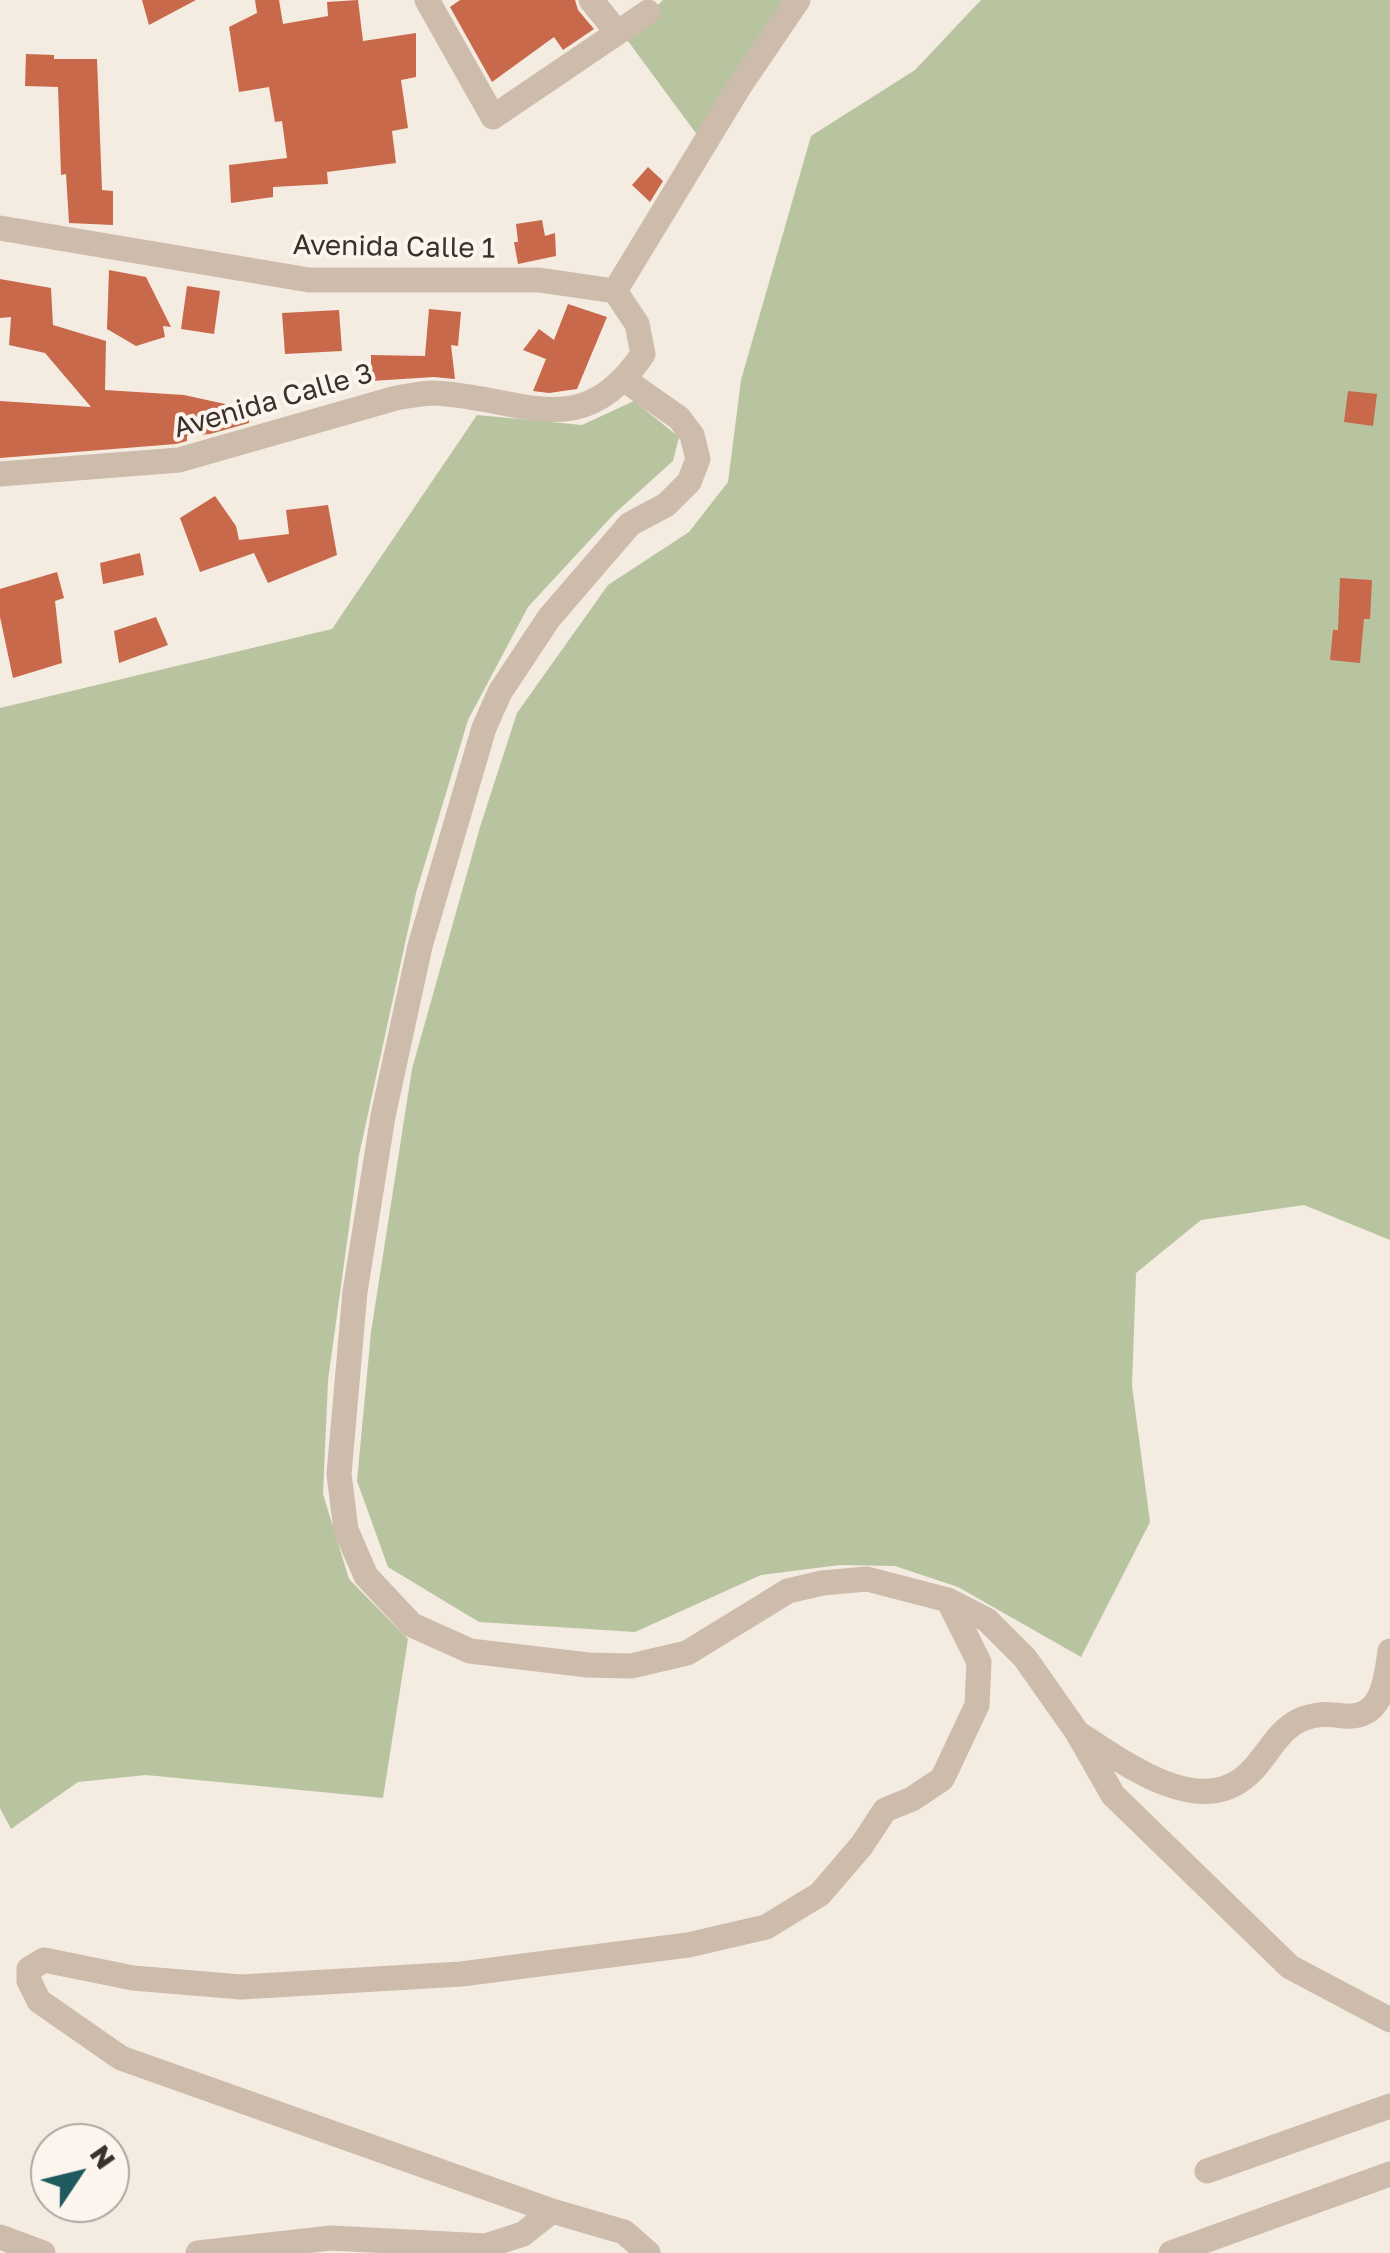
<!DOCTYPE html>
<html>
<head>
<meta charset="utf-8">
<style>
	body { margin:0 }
	#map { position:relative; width:1390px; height:2253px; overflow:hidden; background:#f4ebe1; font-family:"Golos Text",sans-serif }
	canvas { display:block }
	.north { position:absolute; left:30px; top:2123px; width:100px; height:100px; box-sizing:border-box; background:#fbf5ee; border:2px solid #aea6a0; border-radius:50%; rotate:55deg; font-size:28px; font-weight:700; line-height:40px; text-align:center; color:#3b302b }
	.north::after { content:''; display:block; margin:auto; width:35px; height:45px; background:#1f5a5e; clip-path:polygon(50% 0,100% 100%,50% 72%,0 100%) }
</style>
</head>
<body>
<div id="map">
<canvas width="1390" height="2253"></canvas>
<div class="north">N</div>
</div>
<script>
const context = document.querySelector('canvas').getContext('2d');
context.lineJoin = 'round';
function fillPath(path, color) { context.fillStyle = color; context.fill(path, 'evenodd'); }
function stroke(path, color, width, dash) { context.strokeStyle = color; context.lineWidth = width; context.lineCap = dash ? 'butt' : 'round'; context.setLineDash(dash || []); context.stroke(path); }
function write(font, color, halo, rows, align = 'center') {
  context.font = font + ' "Golos Text",sans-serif'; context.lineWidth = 8; context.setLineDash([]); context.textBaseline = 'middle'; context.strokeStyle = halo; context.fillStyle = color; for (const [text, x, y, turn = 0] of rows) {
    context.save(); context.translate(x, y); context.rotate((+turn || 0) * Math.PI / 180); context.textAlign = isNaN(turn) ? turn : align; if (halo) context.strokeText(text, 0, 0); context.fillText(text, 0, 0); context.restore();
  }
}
fillPath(new Path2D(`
	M663,0h127l-92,136 -73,-99z
	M981,0h409v1240l-86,-35 -103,15 -65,53 -4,113 18,136 -69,135 -123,-70 -63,-21 -55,-1 -79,10 -126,57 -156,-10 -91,-55 -31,-86 14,-149 41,-263 68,-242 37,-114 91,-128 81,-53 39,-50 13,-102 70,-244 104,-66z
	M634,401l45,36 -6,24 -59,53 -86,93 -60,113 -52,173 -57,262 -31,225 -5,114 26,85 59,60 -25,159 -237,-23 -68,7 -67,47 -11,-21v-1100l332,-79 145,-214 105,10z`), '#b8c4a0');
fillPath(new Path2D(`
	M142,0h54l-47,25z
	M255,0h24l4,24 45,-8 -1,-14 31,-2 5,41 53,-8v44l-15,3 7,48 -16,3 4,32 -69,9 1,12 -55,3v10l-42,6 -2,-38 58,-7 -5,-37 -7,1 -6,-35 -30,5 -10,-65 28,-14z
	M460,0h115l3,10 16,19 -31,21 -9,-13 -62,45 -42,-75z
	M26,54l28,1v4h43l5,131 11,1v34l-44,-2 -3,-49 -5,1 -3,-88 -33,-1z
	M648,167l15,14 -13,21 -18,-17z
	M542,220l3,16 10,-3 1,23 -38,8 -4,-22h4l-2,-18z
	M109,270l37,7 25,50 -8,-1 2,11 -29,9 -29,-17z
	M0,279l51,9 2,37 53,16 -1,49 79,5 64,14 1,14 -39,11 -23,2v5l-11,3 -176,14v-57l91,6 -46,-54 -36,-8 2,-28 -11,1z
	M187,286l33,5 -6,43 -33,-5z
	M568,304l39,13 -30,72 -28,4 -16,-2 13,-32 -23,-9 16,-21 15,11z
	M429,309l32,3 -3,34 -7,-1 4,34 -21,-2 -63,4v-26l54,1z
	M339,310l3,41 -57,3 -3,-41z
	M1348,391l29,3 -4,32 -29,-4z
	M215,496l21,30 3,14 50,-6 -3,-24 42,-5 9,50 -69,28 -14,-30 -54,19 -20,-54z
	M140,553l4,22 -41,9 -3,-21z
	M57,572l7,26 -9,3 7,62 -49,15 -13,-61v-28z
	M1340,578l32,2 -2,39h-6l-4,44 -30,-3 3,-30h5z
	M156,617l12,28 -49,18 -5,-32z`), '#c8694b');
stroke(new Path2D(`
	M427,0l66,117 155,-105
	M591,0l26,32
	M0,228l309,52h230l76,11 22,33 6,30c-62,92 -120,43 -209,39 -12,0 -25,3 -38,5l-217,62 -179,14
	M615,291l124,-204 59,-87
	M625,380l54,38 13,17 6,24 -9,23 -23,23 -36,19 -81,94 -49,74 -16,36 -64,218 -37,170 -28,176 -16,182 7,56 20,46 46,49 58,26 118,14 43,1 56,-13 101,-62 34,-8 45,-4 81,21 39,20 38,38 52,74 36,63 177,172 100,53
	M1081,1735c41,26 111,80 160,45 23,-15 33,-48 59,-60 17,-7 26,-6 44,-4 39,3 42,-36 46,-65
	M1207,2171l183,-65
	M0,2237l43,16
	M198,2253l133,-15 155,8 37,-12 29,-23
	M648,2253l-24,-21 -72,-21 -431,-153 -82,-57 -10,-20v-12l15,-9 89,18 108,9 220,-13 227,-29 78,-18 54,-33 42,-49 23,-35 27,-11 30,-20 4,-8 31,-66 2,-43 -31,-62
	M1171,2253l219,-79`), '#cdbbac', 25);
write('28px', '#3b302b', '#fbf5ee', [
	["Avenida Calle 1",394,247,1],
	["Avenida Calle 3",273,401,-16]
]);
</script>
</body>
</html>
